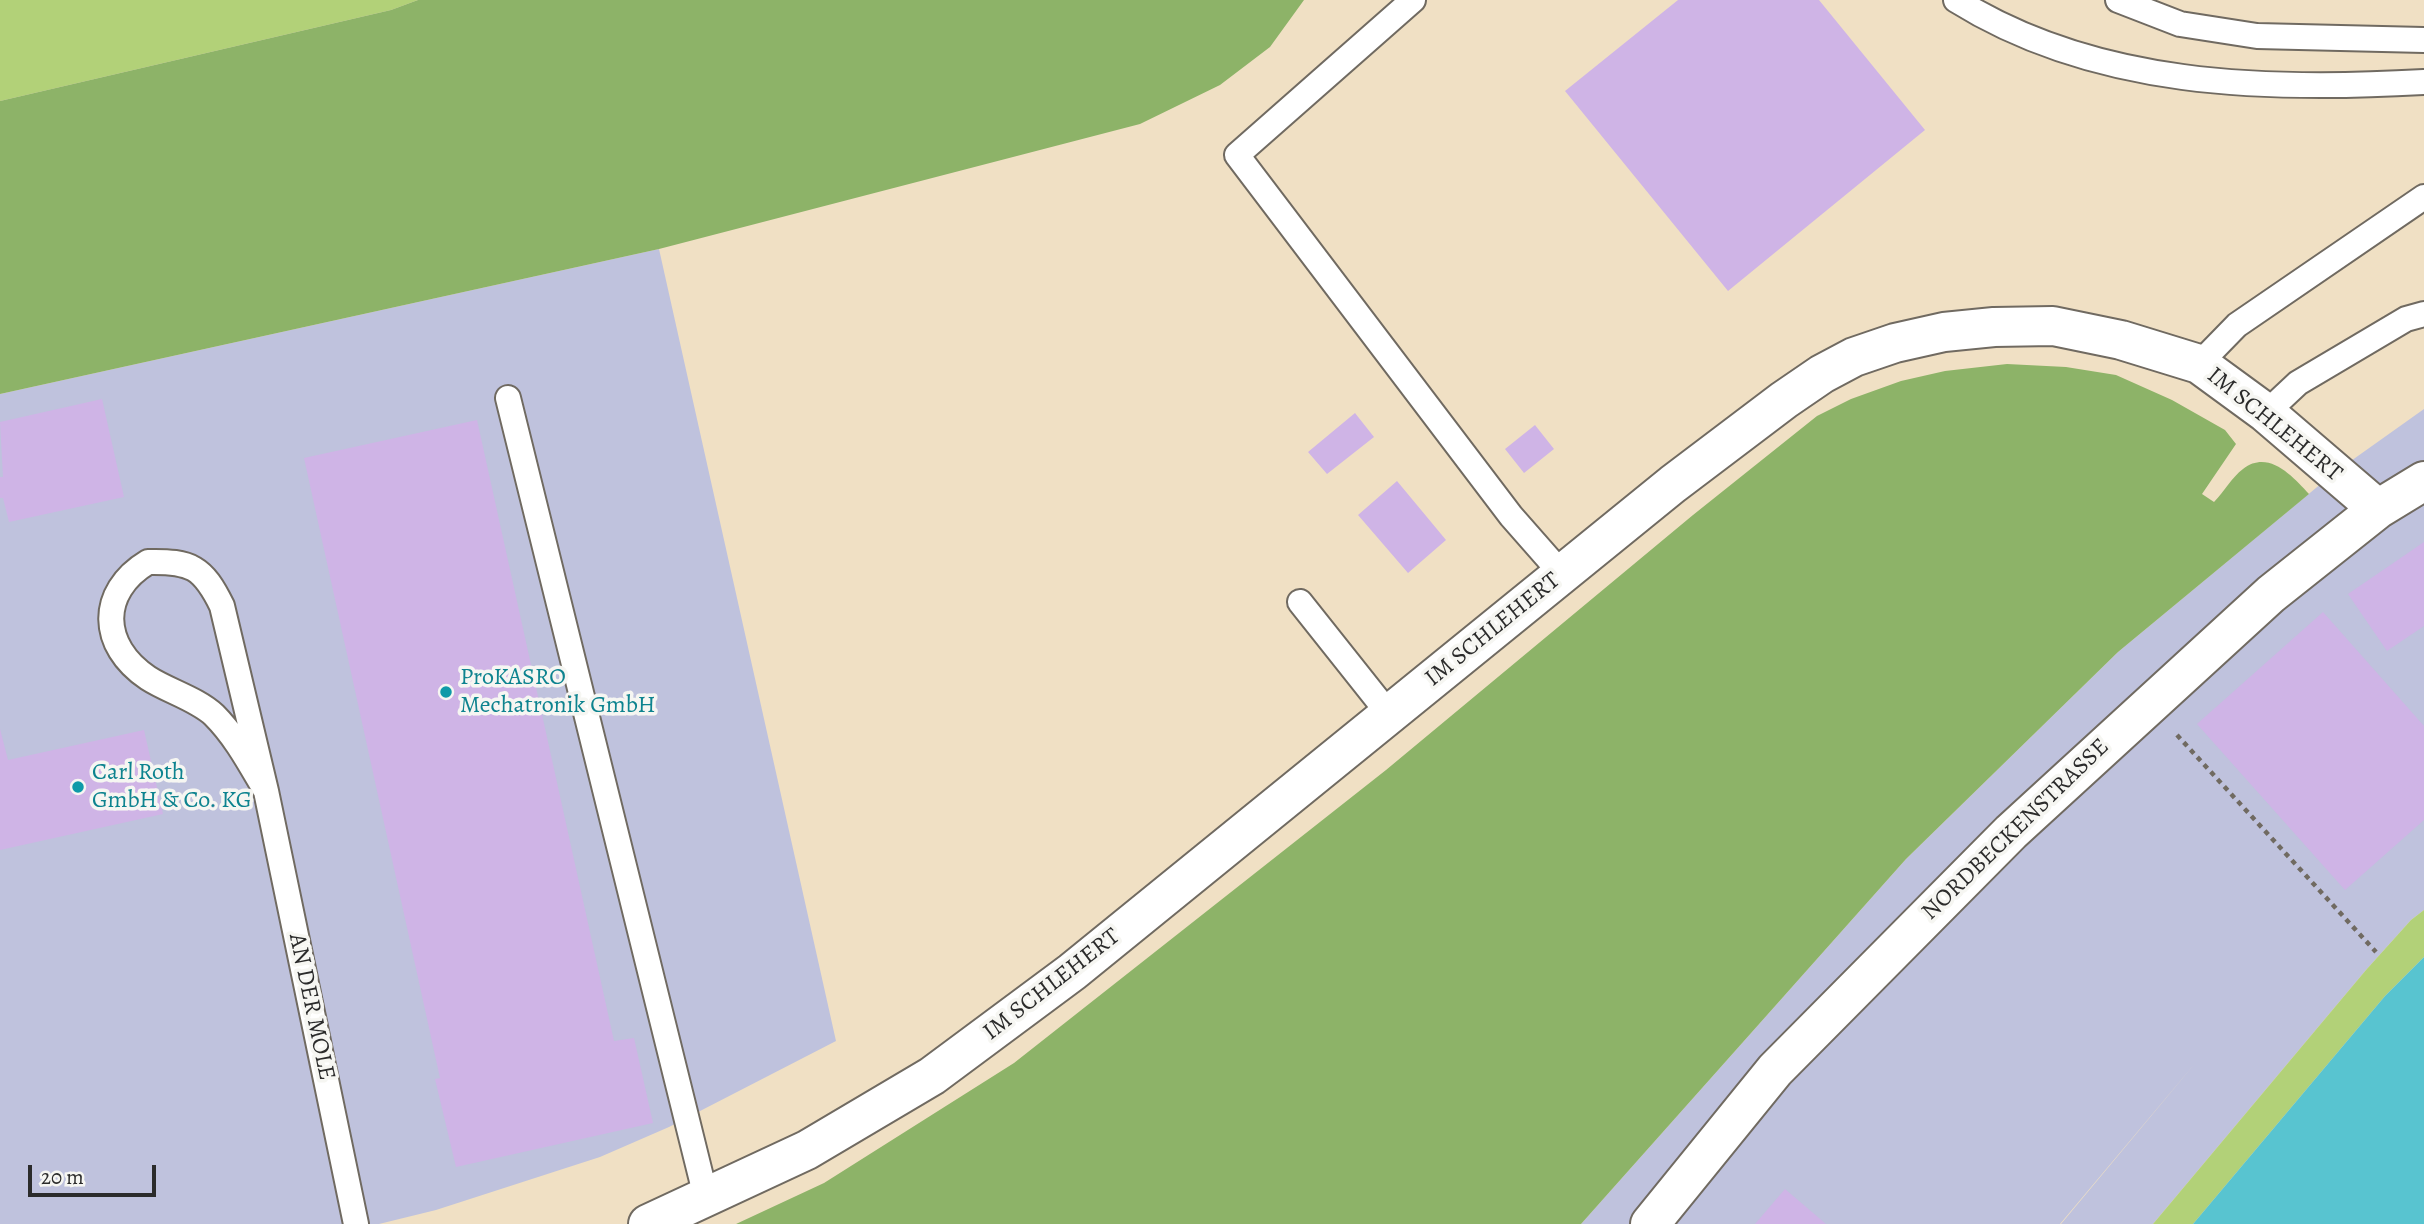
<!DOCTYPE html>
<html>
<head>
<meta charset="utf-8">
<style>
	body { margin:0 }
	#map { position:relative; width:2424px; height:1224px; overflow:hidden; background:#f0e0c4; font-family:Alegreya,serif }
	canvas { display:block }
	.scale { position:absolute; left:28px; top:1165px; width:128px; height:32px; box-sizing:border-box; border:4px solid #2b2b2b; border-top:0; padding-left:9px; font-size:21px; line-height:24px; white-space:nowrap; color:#2b2b2b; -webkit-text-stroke:5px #f6f6f2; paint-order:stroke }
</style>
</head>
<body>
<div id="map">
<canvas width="2424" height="1224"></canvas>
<div class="scale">20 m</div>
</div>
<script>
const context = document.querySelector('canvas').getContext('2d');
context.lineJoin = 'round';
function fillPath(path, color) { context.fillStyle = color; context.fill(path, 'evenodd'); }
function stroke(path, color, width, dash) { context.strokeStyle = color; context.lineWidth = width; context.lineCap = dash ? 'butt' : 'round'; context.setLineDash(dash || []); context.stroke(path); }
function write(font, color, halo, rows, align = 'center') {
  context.font = font + ' Alegreya,serif'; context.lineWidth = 7; context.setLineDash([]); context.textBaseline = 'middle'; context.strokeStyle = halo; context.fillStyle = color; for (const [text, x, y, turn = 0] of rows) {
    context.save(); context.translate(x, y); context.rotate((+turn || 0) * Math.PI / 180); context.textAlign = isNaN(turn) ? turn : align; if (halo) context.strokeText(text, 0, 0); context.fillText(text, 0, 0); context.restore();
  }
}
fillPath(new Path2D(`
	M659,249l177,792 -167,86 -69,30 -164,53 -57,14h-379v-830z
	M2424,409v501l-13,10 -45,50 -213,254h-92l136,-163 -137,163h-479l325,-365 212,-207 216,-179z`), '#bfc2dd');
fillPath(new Path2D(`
	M0,0h418l-27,10 -391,91z
	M2424,910v47l-39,39 -192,228h-40l213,-254 45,-50z`), '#b2d178');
fillPath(new Path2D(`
	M418,0h886l-34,47 -50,38 -80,39 -481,125 -659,145v-293l391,-91z
	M2007,364l59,3 50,8 56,25 53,30 11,14 -34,50 12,8c10,-10 18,-25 29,-33 26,-20 50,8 66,25l-191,158 -212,207 -325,365h-845l88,-41 190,-120 372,-293 307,-255 124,-99 34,-17 50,-18 44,-10z`), '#8db368');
fillPath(new Path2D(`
	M2424,957v267h-231l192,-228z`), '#58c4d0');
fillPath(new Path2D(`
	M1678,0h141l106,130 -197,161 -163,-200z
	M102,399l22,98 -115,25 -6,-24h-3v-21h3l-3,-55z
	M1355,413l19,24 -47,37 -19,-22z
	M477,420l137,621 20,-3 19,85 -197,44 -21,-88 5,-1 -136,-620z
	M1535,425l19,24 -30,24 -19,-24z
	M1397,481l49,59 -38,33 -50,-58z
	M2424,542v84l-37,25 -39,-57z
	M2323,612l101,114v94l-79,70 -148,-166z
	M0,729l8,31 136,-30 19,84 -163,36z
	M1785,1189l41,35h-71z`), '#cfb4e6');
const lane = new Path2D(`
	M1413,0l-176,155 274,361 51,58
	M1956,0c139,87 310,91 468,82
	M2118,0l62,24 77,12 167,4
	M2199,364l38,-39 187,-128
	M508,398l198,799
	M2266,413l32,-30 108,-64 18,-5
	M1300,602l89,112
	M266,791c-16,-27 -30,-54 -52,-76 -17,-16 -46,-24 -66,-37 -48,-32 -50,-86 0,-116 43,-1 55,5 74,44l44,185 90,433`);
const street = new Path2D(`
	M648,1224l159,-74 125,-74 140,-104 601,-488 111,-84 38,-26 32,-17 41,-14 49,-11 50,-5 59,-1 68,14 78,24 67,49 112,96
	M1650,1224l125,-154 236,-238 260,-238 107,-85 46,-28`);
stroke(lane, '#706a61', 28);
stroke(street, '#706a61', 42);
stroke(new Path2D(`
	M2177,735l199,217`), '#706a61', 4.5, [5, 5]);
stroke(lane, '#fff', 24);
stroke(street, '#fff', 38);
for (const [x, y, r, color] of [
	[446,692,7,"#0f9aa8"],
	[78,787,7,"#0f9aa8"]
]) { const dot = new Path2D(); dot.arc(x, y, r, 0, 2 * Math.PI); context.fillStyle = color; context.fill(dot); stroke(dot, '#f6f6f2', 2.5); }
write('24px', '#2b2b2b', '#f6f6f2', [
	["IM SCHLEHERT",2274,425,39],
	["IM SCHLEHERT",1493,630,-39],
	["NORDBECKENSTRASSE",2016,830,-44],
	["IM SCHLEHERT",1052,985,-38],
	["AN DER MOLE",311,1007,78]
]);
write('24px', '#0d838f', '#f6f6f2', [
	["ProKASRO",460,678],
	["Mechatronik GmbH",460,706],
	["Carl Roth",92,773],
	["GmbH & Co. KG",92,801]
], 'left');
</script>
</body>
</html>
